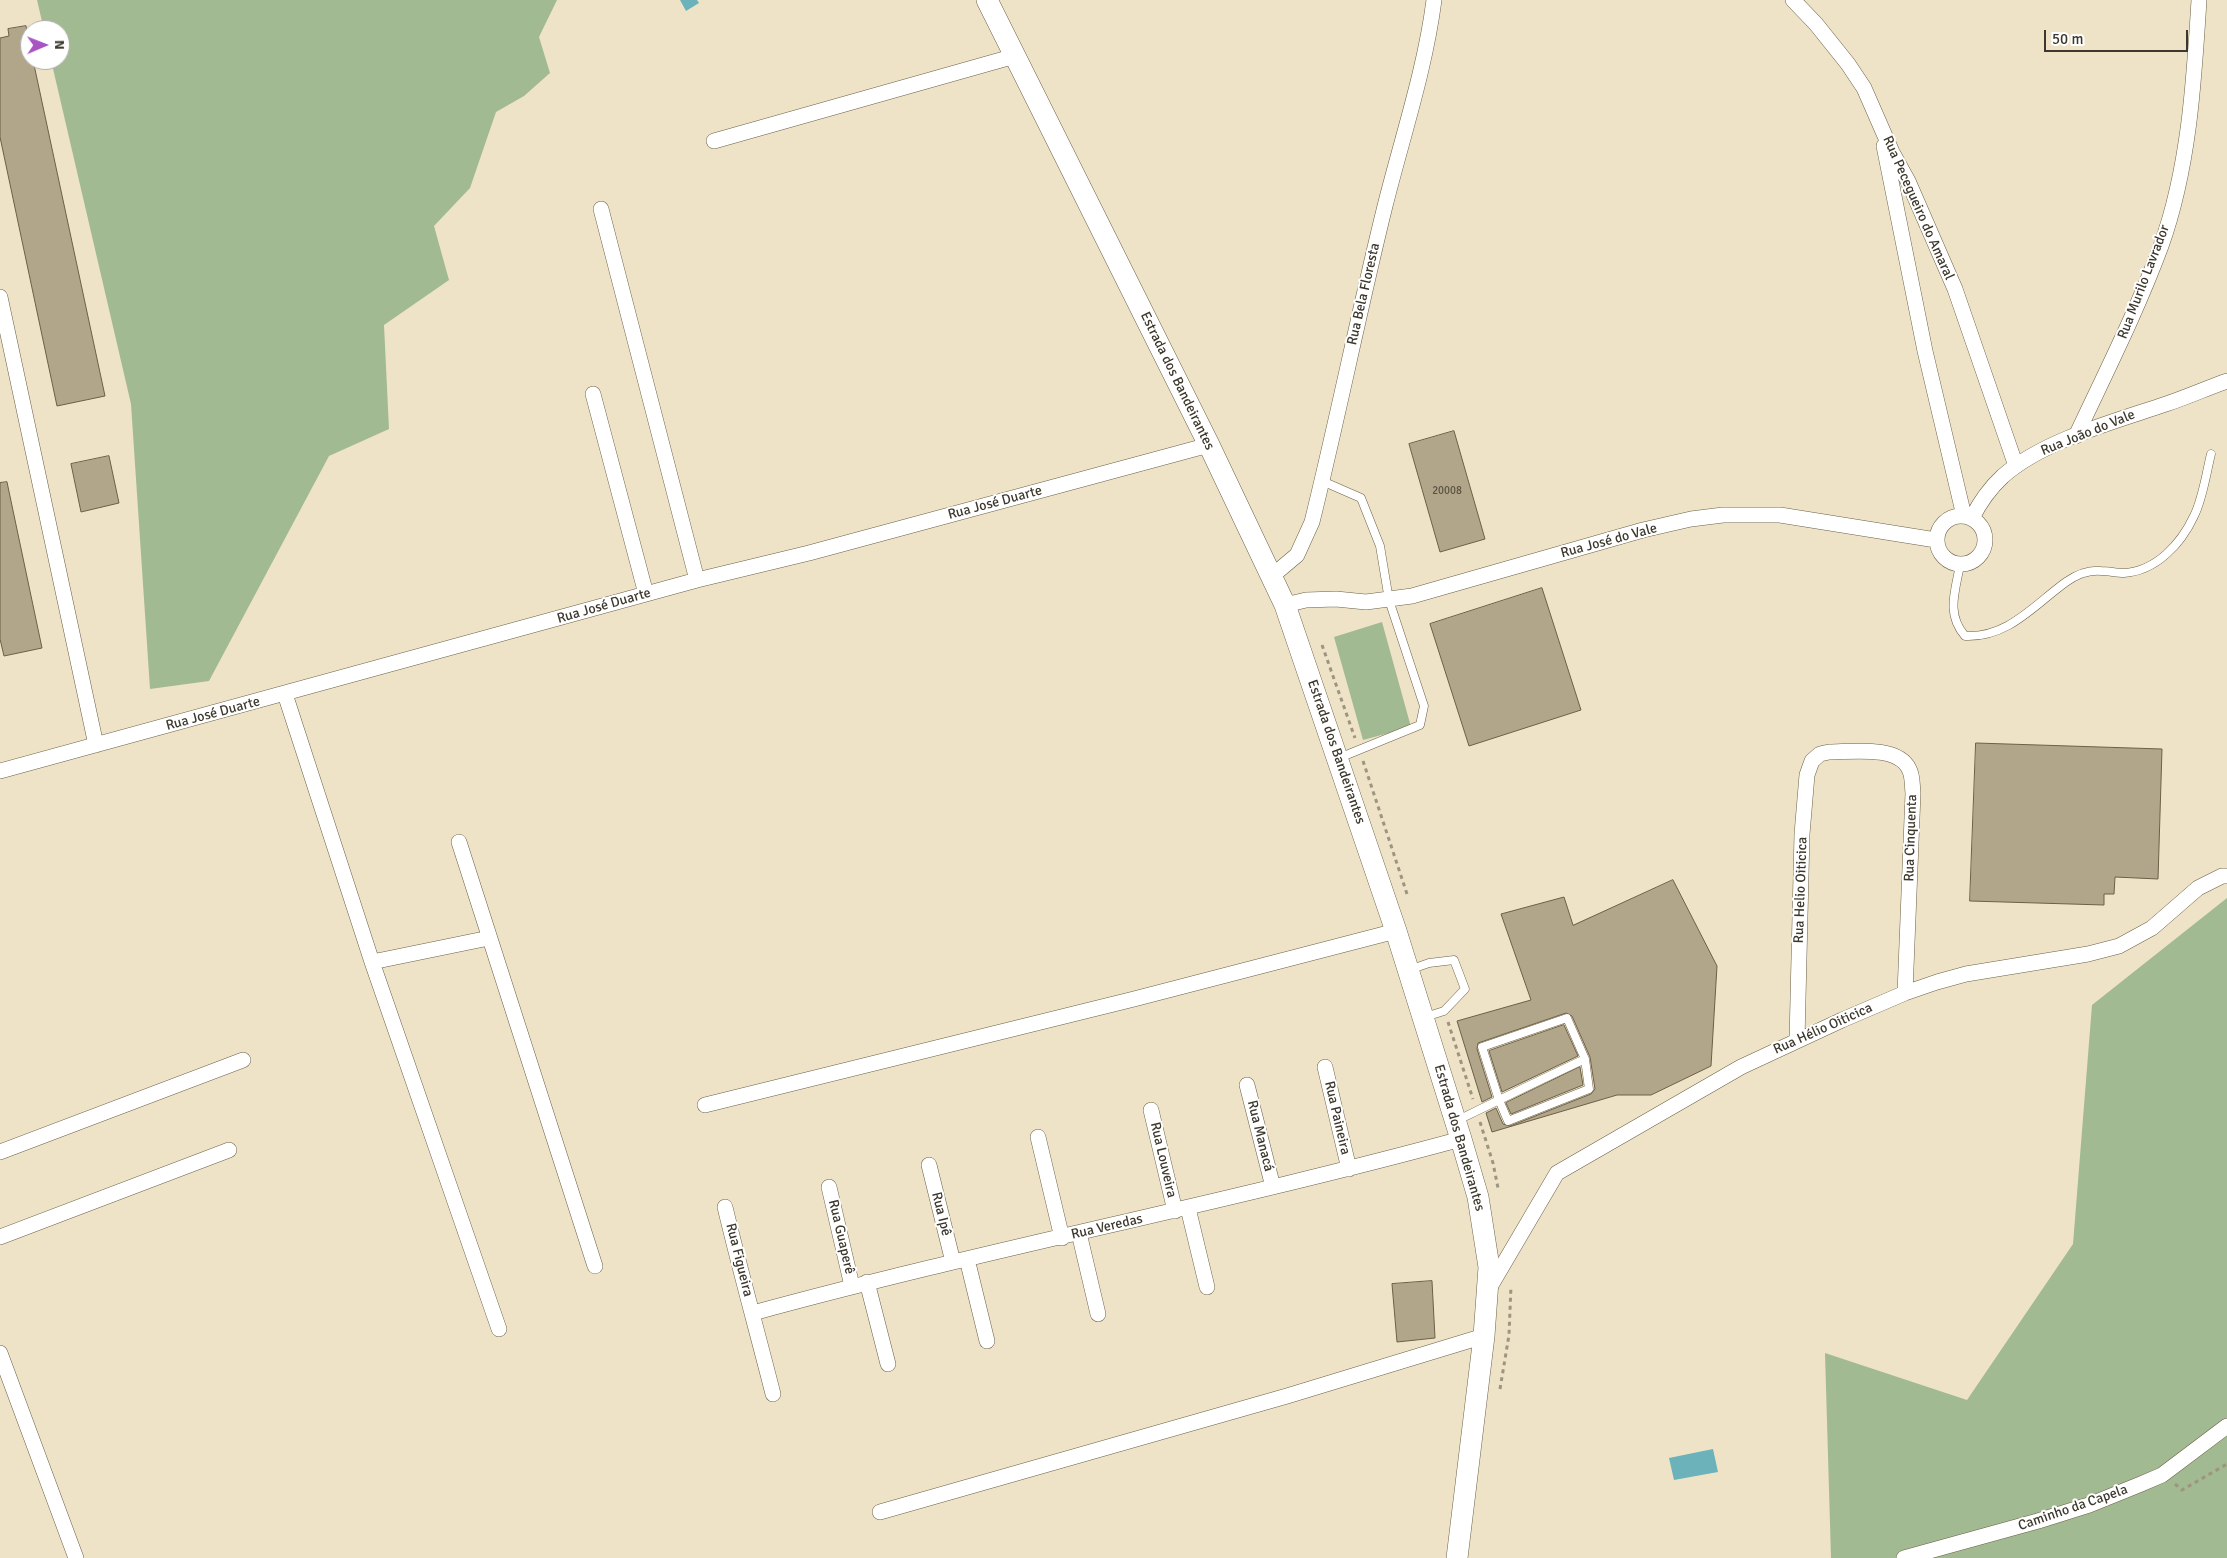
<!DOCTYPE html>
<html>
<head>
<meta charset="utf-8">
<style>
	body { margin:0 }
	#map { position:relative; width:2227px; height:1558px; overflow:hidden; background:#efe3c7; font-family:Signika,sans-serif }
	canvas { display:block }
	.north { position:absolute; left:20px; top:20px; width:50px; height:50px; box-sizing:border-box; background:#fff; border:1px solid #b1afab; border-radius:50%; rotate:89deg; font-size:14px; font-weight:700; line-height:20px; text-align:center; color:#3d382d }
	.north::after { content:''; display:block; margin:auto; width:18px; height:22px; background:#a854c3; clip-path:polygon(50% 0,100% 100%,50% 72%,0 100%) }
	.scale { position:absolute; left:2044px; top:30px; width:144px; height:22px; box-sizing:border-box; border:2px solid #3d382d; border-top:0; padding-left:6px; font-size:15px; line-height:18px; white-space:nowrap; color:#3d382d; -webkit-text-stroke:4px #fff; paint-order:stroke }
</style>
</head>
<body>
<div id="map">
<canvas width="2227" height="1558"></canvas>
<div class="north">N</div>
<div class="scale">50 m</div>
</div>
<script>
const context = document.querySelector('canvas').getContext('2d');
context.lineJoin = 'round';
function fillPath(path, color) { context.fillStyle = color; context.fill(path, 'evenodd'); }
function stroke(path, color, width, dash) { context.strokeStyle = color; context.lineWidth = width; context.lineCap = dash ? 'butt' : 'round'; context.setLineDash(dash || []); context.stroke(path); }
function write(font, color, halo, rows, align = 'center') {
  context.font = font + ' Signika,sans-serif'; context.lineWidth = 4; context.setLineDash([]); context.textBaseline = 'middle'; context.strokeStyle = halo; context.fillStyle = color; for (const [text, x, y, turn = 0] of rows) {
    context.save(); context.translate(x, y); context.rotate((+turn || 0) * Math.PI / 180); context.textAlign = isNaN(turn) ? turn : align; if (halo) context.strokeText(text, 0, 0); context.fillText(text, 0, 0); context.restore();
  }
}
fillPath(new Path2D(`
	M37,0h520l-18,37 11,36 -26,23 -28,16 -26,76 -36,38 15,54 -65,45 5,104 -60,27 -120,225 -59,8 -19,-285 -80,-344h9v-30h-16z
	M1382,622l29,105 -48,13 -29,-103z
	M2227,898v660h-396l-6,-205 142,47 106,-156 19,-239z`), '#a1ba91');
fillPath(new Path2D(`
	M680,0h17l2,3 -13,8z
	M1713,1449l5,23 -44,8 -5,-22z`), '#6bb2ba');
const building = new Path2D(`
	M26,26l4,20v14h3l72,336 -48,10 -57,-269v-99l9,-2 -1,-7z
	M1454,431l31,108 -45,13 -31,-108z
	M109,456l10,47 -38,9 -10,-48z
	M7,482l35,166 -38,8 -4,-17v-156z
	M1542,588l39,122 -112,36 -39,-122z
	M1976,743l186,6 -4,130 -43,-2 -1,17h-10v11l-134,-4z
	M1673,880l44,86 -6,100 -60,29h-34l-125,37 -6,-19 10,-5 7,16 7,2 81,-32 4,-5 -5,-32 -18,-41 -6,-3 -88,30 -1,6 15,48 -10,5 -25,-81 74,-21 -30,-86 63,-17 9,28z
	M1564,1025l14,31 -76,36 -13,-41z
	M1580,1067l3,18 -72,29 -5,-11z
	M1432,1281l3,57 -38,4 -5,-58z`);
fillPath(building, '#b1a58a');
stroke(building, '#6b6047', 1);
const lane = new Path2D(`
	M1322,481l39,17 19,48 9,54 35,106 -4,19 -81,33
	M1960,565c-5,27 -14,49 5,71 43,2 69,-31 101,-54 10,-7 23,-12 35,-11 8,0 15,2 23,2 32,-2 57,-29 70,-57 9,-18 12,-42 17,-62
	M1409,970l20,-7 25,-3 11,29 -21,22 -19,6
	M1456,1121c43,-21 86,-42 129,-62l-18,-41 -85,29 17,53 9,21 81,-32 -4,-30`);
const street = new Path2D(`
	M1793,0l23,24 32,40 16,24 28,64 16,29 47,108 61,177
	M714,141l301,-85
	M1884,146l41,205 39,165
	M601,209l96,371
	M0,297l96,448
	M593,394l53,200
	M2076,436c29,-62 61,-125 85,-190 28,-78 33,-164 38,-246
	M1937 540a24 24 0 1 1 48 0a24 24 0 1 1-48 0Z
	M1972,518c8,-16 18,-30 31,-42 41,-36 113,-55 163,-72 21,-7 41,-16 61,-23
	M1272,576l25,-21 15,-33c26,-105 47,-211 73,-316 17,-68 40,-136 49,-206
	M1285,605l21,-5 30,-1 30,3 46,-6 231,-66 48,-11 32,-4h57l156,25
	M285,694l87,268 127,367
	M0,771l697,-191 112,-27 400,-108
	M459,842l136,424
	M372,962l117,-24
	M1797,1040l5,-206 5,-59 5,-14 8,-7 9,-2c22,0 69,-7 80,17 4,7 3,16 4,24l-8,200
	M1325,1067l24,102
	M1247,1085l26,102
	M705,1105l429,-106 262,-68
	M1151,1110l24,101
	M1038,1137l24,101
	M0,1152l243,-92
	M929,1165l24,97
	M829,1187l23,99
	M725,1207c15,63 32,124 48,187
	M1188,1208l19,79
	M1079,1233l19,81
	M0,1237l229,-87
	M967,1259l20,82
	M867,1282l21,82
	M1490,1287l67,-114 184,-106 101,-47 63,-27 32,-11 29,-8 122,-20 31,-8 33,-18 46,-40 24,-12h5
	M753,1313c234,-64 473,-110 708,-174
	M0,1353l76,205
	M880,1512l407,-116 197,-60
	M1904,1558l134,-37 51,-16 52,-21 21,-9 65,-49`);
const secondary = new Path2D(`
	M987,0l222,445 76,160 111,326 65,208 17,58 11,70 -5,69 -27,222`);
stroke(lane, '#6b6047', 9);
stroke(street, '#6b6047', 16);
stroke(secondary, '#6b6047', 22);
stroke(new Path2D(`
	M1322,645l33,93
	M1363,761l45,136
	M1448,1022l25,77
	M1480,1122l13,41 5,25
	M1500,1389l9,-54 2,-49
	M2175,1484l7,6 45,-26`), '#9e9581', 3, [4, 4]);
stroke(lane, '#fff', 8);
stroke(street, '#fff', 15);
stroke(secondary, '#fff', 21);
write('11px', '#5a5344', null, [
	["20008",1447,491]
]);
write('14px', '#3d382d', '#fff', [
	["Rua Pecegueiro do Amaral",1918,208,66],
	["Rua Murilo Lavrador",2144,282,-69],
	["Rua Bela Floresta",1364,294,-77],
	["Estrada dos Bandeirantes",1177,381,64],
	["Rua João do Vale",2088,433,-22],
	["Rua José Duarte",995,503,-15],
	["Rua José do Vale",1609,541,-15],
	["Rua José Duarte",604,606,-16],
	["Rua José Duarte",213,714,-15],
	["Estrada dos Bandeirantes",1336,752,71],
	["Rua Cinquenta",1911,838,-88],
	["Rua Helio Oiticica",1801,890,-88],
	["Rua Hélio Oiticica",1823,1029,-24],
	["Rua Paineira",1337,1118,77],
	["Rua Manacá",1260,1136,76],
	["Estrada dos Bandeirantes",1459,1138,74],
	["Rua Louveira",1163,1160,77],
	["Rua Ipê",941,1214,76],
	["Rua Veredas",1107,1227,-13],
	["Rua Guaperê",841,1237,77],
	["Rua Figueira",739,1260,76],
	["Caminho da Capela",2073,1508,-19]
]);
</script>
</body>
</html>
